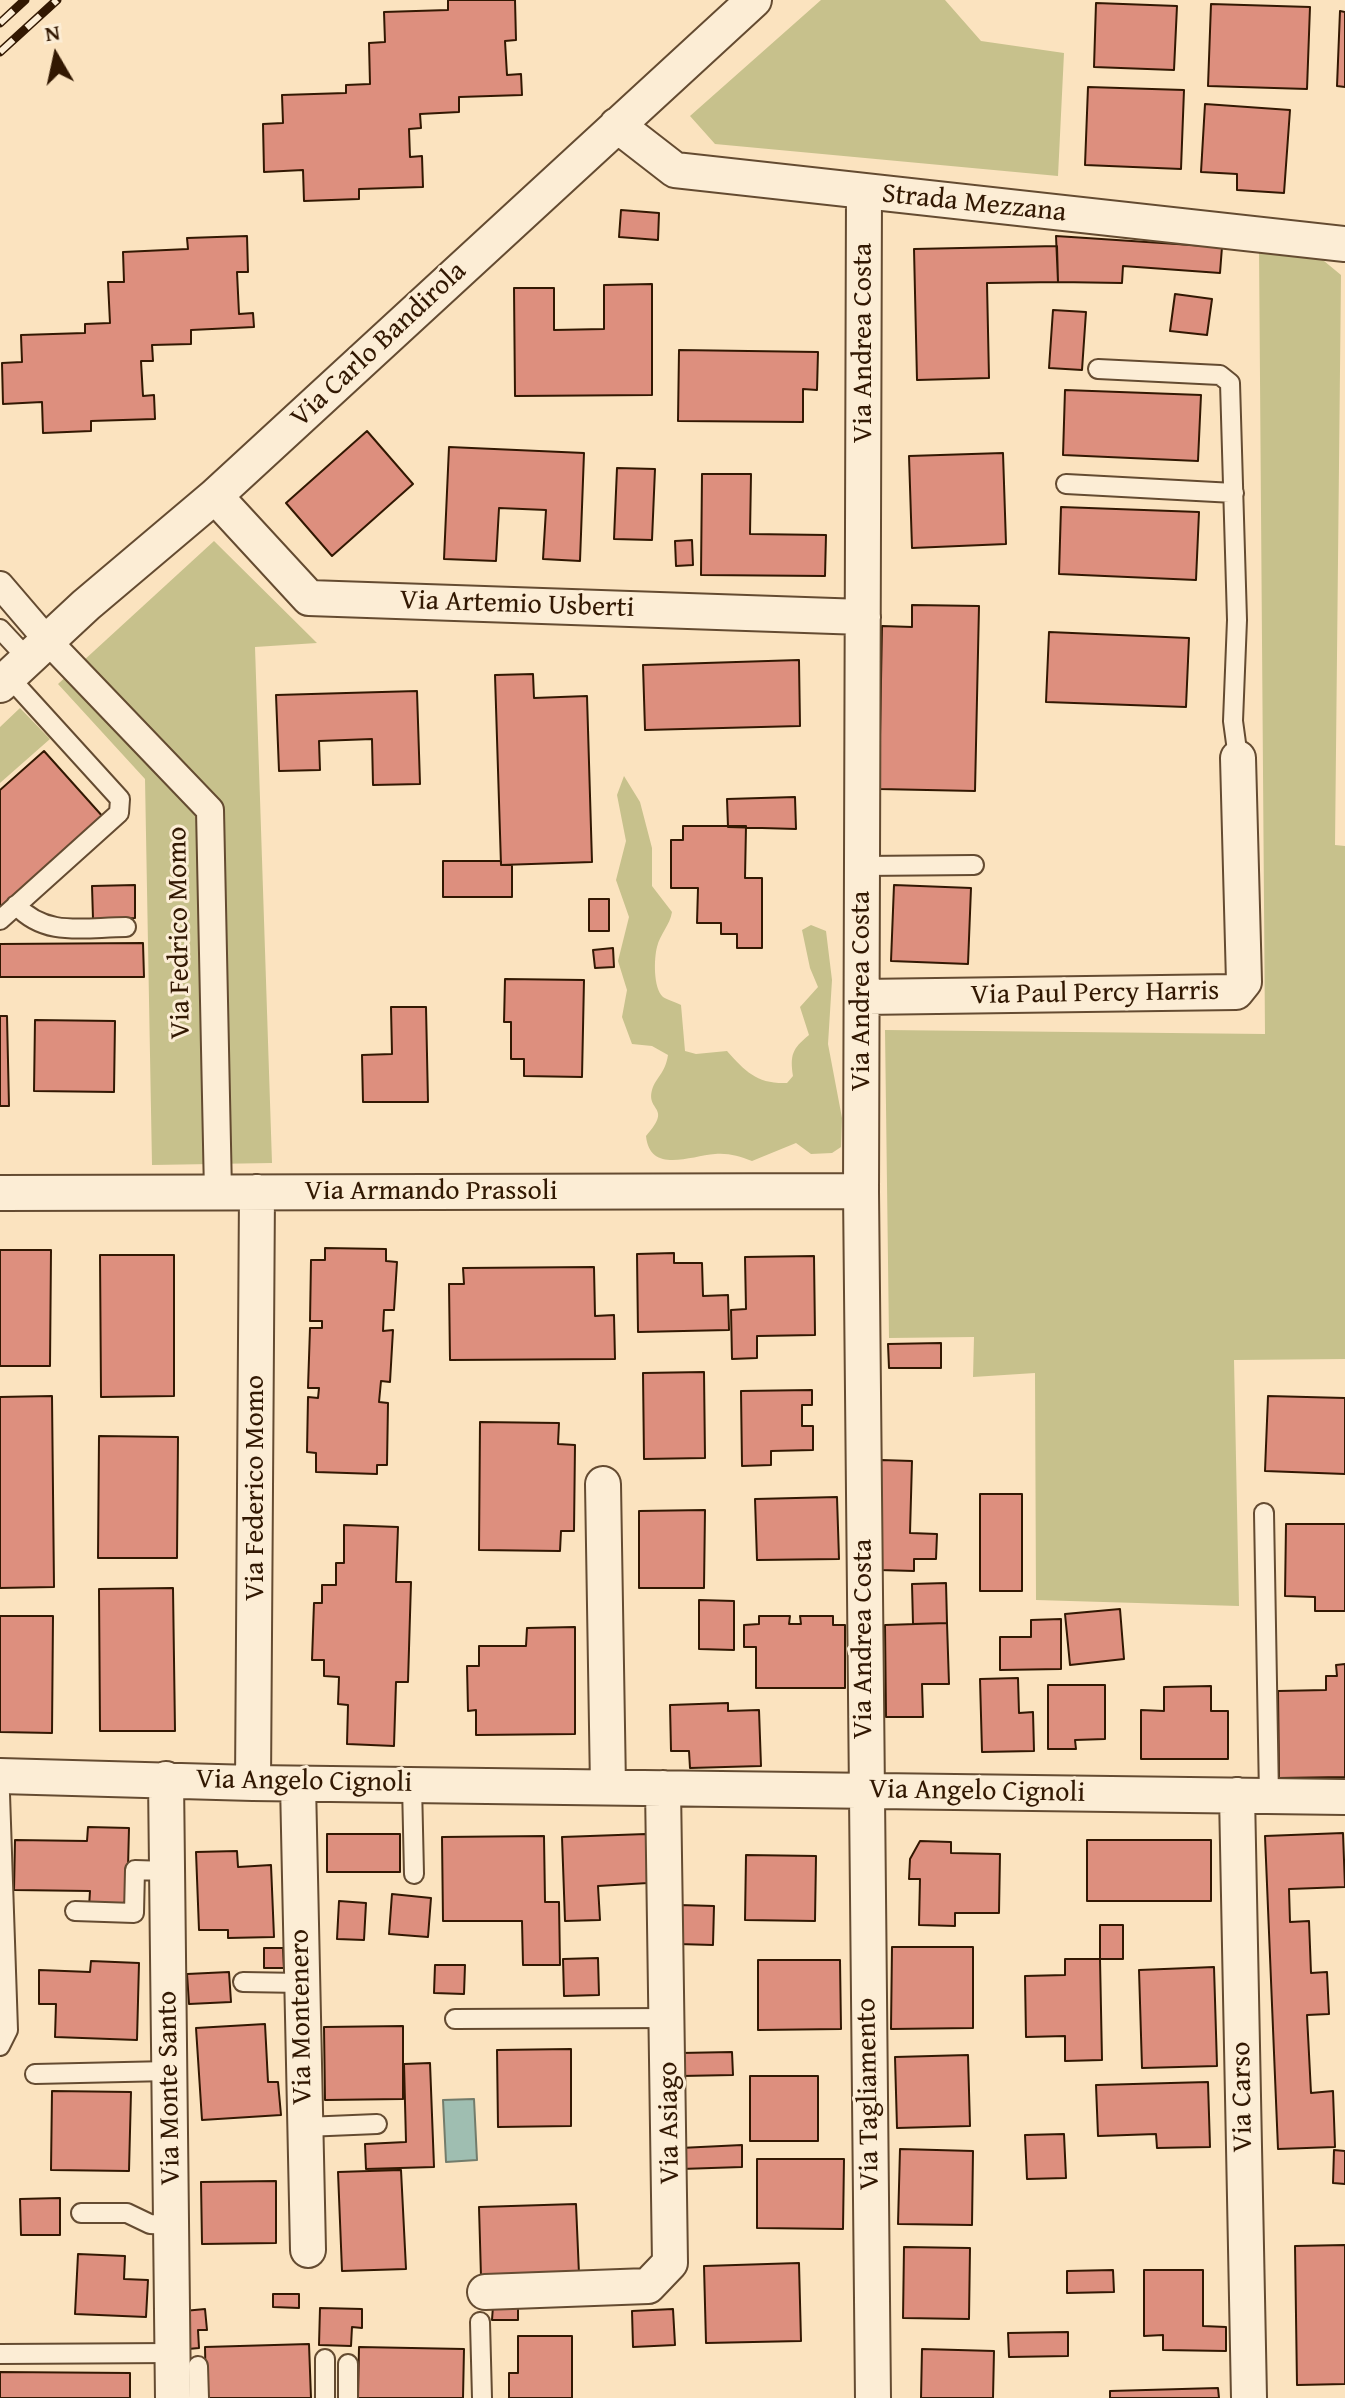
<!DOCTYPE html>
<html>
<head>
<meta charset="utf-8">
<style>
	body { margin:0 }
	#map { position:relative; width:1345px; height:2398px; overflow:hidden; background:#fbe3bf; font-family:"Gentium Book Plus",serif }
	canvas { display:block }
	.north { position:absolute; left:16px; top:16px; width:80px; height:80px; -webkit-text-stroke:6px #fcedd5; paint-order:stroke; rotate:351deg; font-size:22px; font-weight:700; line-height:32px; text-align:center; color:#321802 }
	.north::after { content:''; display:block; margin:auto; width:28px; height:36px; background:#321802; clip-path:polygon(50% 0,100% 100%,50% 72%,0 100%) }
</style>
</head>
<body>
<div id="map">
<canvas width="1345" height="2398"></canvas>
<div class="north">N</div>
</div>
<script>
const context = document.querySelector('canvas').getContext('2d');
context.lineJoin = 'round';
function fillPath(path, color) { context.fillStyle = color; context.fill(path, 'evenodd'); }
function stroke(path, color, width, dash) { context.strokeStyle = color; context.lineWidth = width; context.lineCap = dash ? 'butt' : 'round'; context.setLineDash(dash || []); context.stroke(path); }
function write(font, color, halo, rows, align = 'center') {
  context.font = font + ' "Gentium Book Plus",serif'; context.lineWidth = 6; context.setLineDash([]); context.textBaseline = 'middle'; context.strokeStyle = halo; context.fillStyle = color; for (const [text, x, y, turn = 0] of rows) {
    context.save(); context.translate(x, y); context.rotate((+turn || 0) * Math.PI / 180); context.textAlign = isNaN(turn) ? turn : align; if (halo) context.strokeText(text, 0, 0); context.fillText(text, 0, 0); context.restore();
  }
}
fillPath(new Path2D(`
	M821,0h124l36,41 83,12 -6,123 -343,-32 -25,-28z
	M1259,248l59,8 23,19 -6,570 10,1v513l-111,1 5,246 -203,-6 -1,-227 -62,4 1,-40 -85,1 -4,-308 380,4z
	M214,541l103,102 -62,4 17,516 -120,2 -7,-386 -87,-95z
	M20,708l30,31 -50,44v-56z
	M624,776l16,26 12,46v38l20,26c-2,13 -12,22 -15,35 -3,11 -4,41 6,50 4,3 13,5 18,8l4,46 11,3 31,-3c19,21 30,33 60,32l6,-7c-3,-21 -1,-27 16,-41l-9,-28 18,-20 -8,-19 -8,-38 9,-5 15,6 6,49 -4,64 14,74 -1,29 -9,6 -21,1 -15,-11 -44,18c-13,-5 -23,-8 -37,-7 -25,2 -65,20 -69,-18 27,-30 0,-24 6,-46 4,-13 13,-16 16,-35l-16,-9 -20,-2 -10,-27 5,-27 -9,-29 11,-44 -13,-37 10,-39 -9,-46z`), '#c7c18c');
const water = new Path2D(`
	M474,2099l3,61 -31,2 -3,-62z`);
fillPath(water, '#9fbeb1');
stroke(water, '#737c6b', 2);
const building = new Path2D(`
	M448,0h67l1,40 -11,1 2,34 14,-1 1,21 -63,2v15l-39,2 1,14 -12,1 1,28 12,-1 1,31 -64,2v10l-55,2 -1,-31 -39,2 -1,-48 20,-1 -1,-28 64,-2v-8l24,-1 -1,-41 16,-1 -1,-30 64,-2z
	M1096,3l81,3 -3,64 -80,-3z
	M1211,4l99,3 -3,82 -99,-3z
	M1340,11l5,1v75l-8,-1z
	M1088,87l96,3 -3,79 -96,-4z
	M1205,104l85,6 -6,83 -47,-3v-16l-36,-2z
	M621,210l38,3 -1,27 -39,-3z
	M247,236l1,36h-11l2,42 14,-1 1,14 -63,3v14l-39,1 1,16h-12l2,35 11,-1 1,24 -64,2v10l-48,2 -1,-31 -39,2 -1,-41 20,-1 -1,-27 64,-2v-9l25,-1 -2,-41h16l-1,-30 65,-3 -1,-11z
	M1056,236l166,11 -2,26 -97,-7 -1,17 -64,-1z
	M1057,246l1,36 -71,1 2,95 -72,2 -3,-131z
	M652,284v111l-137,1 -1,-108h40v42l50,-1v-44z
	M1175,294l37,5 -5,36 -37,-4z
	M1053,310l33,2 -4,58 -33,-2z
	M679,350l139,2 -1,38 -14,-1v33l-125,-1z
	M1065,390l136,5 -3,66 -135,-6z
	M367,431l46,53 -81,72 -46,-53z
	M449,447l135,6 -4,108 -37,-2 3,-49 -47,-2 -3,53 -52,-2z
	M1003,453l3,91 -94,4 -3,-92z
	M617,468l38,1 -3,71 -38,-1z
	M702,474h49l-1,60 76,1 -1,41 -124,-1z
	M1061,507l138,5 -3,68 -137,-6z
	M692,540l1,25 -17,1 -1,-25z
	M912,605l67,1 -4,185 -96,-2 3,-163 30,1z
	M1049,632l140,6 -3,69 -140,-5z
	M799,660l1,66 -155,4 -2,-65z
	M533,674l1,24 53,-2 5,166 -91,3 -6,-190z
	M417,691l3,93 -47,1 -1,-46 -53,2 1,29 -41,1 -3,-76z
	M44,751l60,67 -104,93v-121z
	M795,797l1,32 -68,-2 -1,-28z
	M683,826h63l-1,52h17v70h-25v-14h-16v-11h-24l1,-35h-27v-48h12z
	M443,861h58v4h11v32h-69z
	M135,885v33l-42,1 -1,-33z
	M894,885l77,3 -3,76 -77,-3z
	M589,899h20v32h-20z
	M143,943l1,34h-144v-33z
	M613,948l1,19 -19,1 -2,-18z
	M505,979l79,1 -2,97 -58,-1v-17h-13v-37h-7z
	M391,1007h35l2,95h-65l-1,-47 30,-1z
	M0,1016h7l2,90h-9z
	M35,1020l80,1 -1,71 -80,-1z
	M325,1248l61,1v12l11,1 -3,48h-10l-1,21 10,-1 -3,52 -9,-1 -2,21 9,1 -1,62h-10v9l-61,-2v-19l-9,-1 1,-55 10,1 1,-10h-11l2,-60h12v-7h-12l1,-61h14z
	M0,1250h51l-1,116h-50z
	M674,1253v10h28l1,33 25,-1 1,35 -91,2 -1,-78z
	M100,1255h74v141l-73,1z
	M814,1256l1,79 -58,1v22l-25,1 -1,-49 15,-1 -1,-52z
	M594,1267l1,49 19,-1 1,44 -165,1 -1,-76h15l-1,-16z
	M941,1343v25h-52l-1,-24z
	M704,1372l1,86 -61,1 -1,-86z
	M812,1390v15h-10v21h11v24l-42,1v14l-29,1 -1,-75z
	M52,1396l2,191 -54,1v-191z
	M1268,1396l77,2v76l-80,-3z
	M480,1422l79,1 -1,21 17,1 -1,86h-13l-1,20 -81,-1z
	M99,1436l79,1 -1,121h-79z
	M881,1460l31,1 -2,72 27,1 -1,25h-22v12l-35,-1z
	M980,1494h42v97h-42z
	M837,1497l2,62 -82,1 -2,-61z
	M705,1510l-1,78h-65v-77z
	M1286,1524h59v87h-30v-14l-30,-1z
	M344,1525l54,2 -2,55h15l-3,100h-12l-2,64 -47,-2 1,-39 -10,-1 1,-27 -15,-1v-16h-12l2,-57h8v-18h14v-22h8z
	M946,1583l1,40 -34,1 -1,-40z
	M173,1588l2,143h-75l-1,-142z
	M699,1600l35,1v49l-35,-1z
	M1120,1609l4,50 -54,6 -5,-51z
	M0,1616h53l-1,117 -52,-1z
	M759,1616h31l-1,8h12l-1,-8h33v9h12v63h-89v-41h-12v-22l15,-1z
	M1061,1619v50l-61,1v-33h31v-17z
	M947,1623l2,61h-27l1,33h-37l-1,-92z
	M575,1627v107l-99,1v-25l-8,1 -1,-45h12v-20h47l1,-18z
	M1345,1664v113l-66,1 -1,-87 48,-1v-14h11l-1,-11z
	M1018,1678l1,35 14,-1 1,39 -52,1 -2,-73z
	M1048,1685h57v54l-30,1 1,9h-28z
	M1211,1686v25h17v48h-87v-49l23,1v-24z
	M728,1703v8l31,-1 2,56 -71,2 -1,-17h-18l-1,-46z
	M88,1827l41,1 -2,80 -38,-1 1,-16 -76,-1 1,-50 72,1z
	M1343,1833l2,54 -56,2 1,33 19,-1 2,52 16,-1 2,42 -22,1 4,78 22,-2 2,56 -57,2 -13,-313z
	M327,1834h73v38h-73z
	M646,1834l2,49 -50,3 2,34 -35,1 -3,-84z
	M544,1836l1,66h14l1,63h-37l-1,-44h-79l-1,-84z
	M1087,1840h124v61h-124z
	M920,1841l31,1v11l49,1 -1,59h-44v13l-36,-1 1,-46h-11l1,-20z
	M237,1851l1,16 33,-2 3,72 -46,1v-8h-29l-3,-78z
	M746,1855l70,1 -1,65 -70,-1z
	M392,1894l39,4 -3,39 -39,-3z
	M339,1901l27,2 -2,37 -27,-1z
	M679,1905l35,1 -1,39 -35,-1z
	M1100,1925h23v34h-23z
	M892,1947h81v81l-82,1z
	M264,1948h19l1,20h-20z
	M598,1958l1,37 -35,1 -1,-37z
	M1065,1959h35l2,101 -37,1v-25l-39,1 -1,-61 40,-1z
	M758,1960h82l1,69 -83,1z
	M91,1961l48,2 -2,77 -82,-3 1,-33h-17v-34l51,2z
	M435,1965h30l-1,29 -30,-1z
	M1214,1967l3,99 -75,2 -3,-98z
	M229,1972l2,30 -42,2 -2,-30z
	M265,2024l3,58h10l3,33 -79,5 -6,-92z
	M403,2026v73l-78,1 -1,-73z
	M571,2049v77l-73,1 -1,-77z
	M732,2052l1,23 -52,1 -1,-23z
	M968,2055l2,71 -73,2 -2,-71z
	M430,2063l4,104 -68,2 -1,-25 41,-2 -2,-78z
	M750,2076h68v65h-68z
	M1208,2082l2,65 -53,1 -1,-14 -58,2 -2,-51z
	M52,2091l79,1 -2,79 -78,-1z
	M1064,2134l2,44 -39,1 -2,-44z
	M742,2145v22l-61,2 -1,-21z
	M900,2149l73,2 -1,74 -74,-1z
	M1334,2150l11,1v33l-12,-1z
	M757,2159h87l-1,70 -86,-1z
	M401,2170l5,99 -64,2 -4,-99z
	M276,2181v62l-74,1 -1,-62z
	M60,2198v37h-39l-1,-36z
	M576,2204l3,70 -98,3 -2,-70z
	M1345,2245v139l-48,1 -2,-139z
	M904,2247l66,1 -1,71 -66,-1z
	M78,2254l47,2 -1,23 24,1 -2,37 -71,-3z
	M799,2263l2,78 -95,2 -2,-77z
	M1113,2270l1,22 -47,1v-22z
	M1144,2270h59v56l23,1v24l-63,-1v-15l-19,1z
	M273,2294h26v14l-26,-1z
	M493,2306h25v14h-26z
	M320,2308l42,1v19l-10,-1 -1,19 -32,-1z
	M205,2309l2,21h-9l1,18 -11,1 -4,-38z
	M673,2309l2,36 -42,2 -1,-36z
	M1068,2332v24l-59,1 -1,-24z
	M518,2336h54v62h-63v-25h9z
	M309,2344l2,54h-105l-1,-51z
	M359,2347l105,2 -1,49h-105z
	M922,2349l72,2 -1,47h-72z
	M0,2372l130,1v25h-130z
	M1218,2388l1,10h-109v-7z`);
fillPath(building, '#dd8f7e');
stroke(building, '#321802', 2);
const service = new Path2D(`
	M1098,369l122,6 10,8 7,237 -4,101 5,37
	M1066,484l168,9
	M0,629l28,30
	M863,866l111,-1
	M16,905c30,33 69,22 110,22
	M0,920l119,-107 1,-14 -111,-122
	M1264,1513l5,283
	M412,1785l2,89
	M0,1794l8,236 -8,16
	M75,1911l59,2 1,-43 32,1
	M243,1982l58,1
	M455,2019l214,-1
	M35,2074l134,-3
	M305,2127l72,-3
	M81,2213h46l23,11 21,1
	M480,2322l2,76
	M0,2354l173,-1
	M325,2359v39
	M348,2364v34
	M198,2366l1,32`);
const pedestrian = new Path2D(`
	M0,585l48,56 162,169 8,382`);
const minor = new Path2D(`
	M617,125l58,45 670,74
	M864,192l-3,999 12,1207
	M215,496l94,102 554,19
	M0,685l86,-80 129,-109 539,-496
	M862,997l374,-5 8,-10 -6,-224
	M0,1193l861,-2
	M603,1484l5,303
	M0,1776l253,7 1092,14
	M166,1779l7,619
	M253,1783l4,-591
	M298,1784l10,466
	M1237,1795l12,603
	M485,2292l163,-6 22,-23 -7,-475`);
stroke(service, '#644b31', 22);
stroke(pedestrian, '#644b31', 30);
stroke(minor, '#644b31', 38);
stroke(service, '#fcedd5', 18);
stroke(pedestrian, '#fcedd5', 26);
stroke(minor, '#fcedd5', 34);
const rail = new Path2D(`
	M0,23l25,-23
	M0,52l57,-52`);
stroke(rail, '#321802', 9);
stroke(rail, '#fcedd5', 6, [18]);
write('28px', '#321802', '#fcedd5', [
	["Strada Mezzana",974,204,6],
	["Via Andrea Costa",864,343,-90],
	["Via Carlo Bandirola",379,345,-43],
	["Via Artemio Usberti",517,605,2],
	["Via Fedrico Momo",180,933,-91],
	["Via Andrea Costa",862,991,-90],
	["Via Paul Percy Harris",1095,994,-1],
	["Via Armando Prassoli",431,1192],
	["Via Federico Momo",256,1488,-90],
	["Via Andrea Costa",864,1639,-90],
	["Via Angelo Cignoli",304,1782,1],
	["Via Angelo Cignoli",977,1792,1],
	["Via Montenero",302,2017,-91],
	["Via Monte Santo",170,2088,-91],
	["Via Tagliamento",869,2094,-91],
	["Via Carso",1243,2097,-91],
	["Via Asiago",670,2123,-91]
]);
</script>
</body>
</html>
